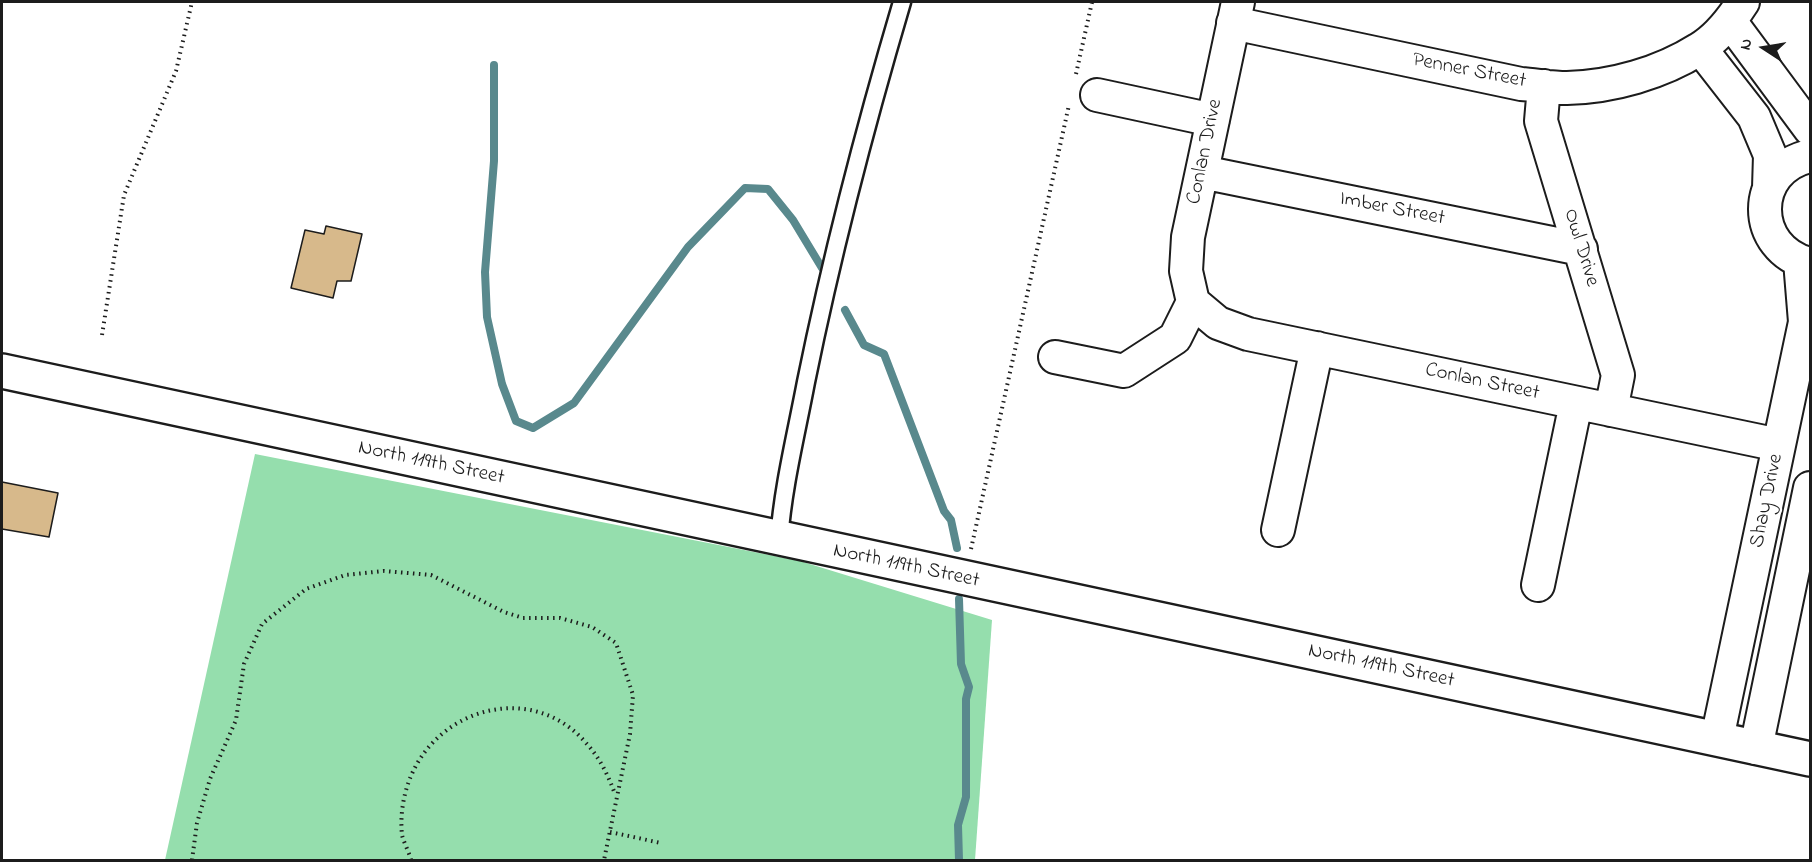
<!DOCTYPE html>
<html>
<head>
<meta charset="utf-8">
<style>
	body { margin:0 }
	#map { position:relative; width:1812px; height:862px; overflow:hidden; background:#fff; font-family:"Indie Flower",sans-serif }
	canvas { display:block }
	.frame { position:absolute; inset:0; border:3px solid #1c1c1c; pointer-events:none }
	.north { position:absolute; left:1734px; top:18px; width:60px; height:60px; -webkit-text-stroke:4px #fff; paint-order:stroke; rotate:282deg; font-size:16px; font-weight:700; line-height:24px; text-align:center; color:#1c1c1c }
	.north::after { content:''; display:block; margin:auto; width:21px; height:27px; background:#1c1c1c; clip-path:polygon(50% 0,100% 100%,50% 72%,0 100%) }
</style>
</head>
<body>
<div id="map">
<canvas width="1812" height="862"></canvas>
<div class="frame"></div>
<div class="north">N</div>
</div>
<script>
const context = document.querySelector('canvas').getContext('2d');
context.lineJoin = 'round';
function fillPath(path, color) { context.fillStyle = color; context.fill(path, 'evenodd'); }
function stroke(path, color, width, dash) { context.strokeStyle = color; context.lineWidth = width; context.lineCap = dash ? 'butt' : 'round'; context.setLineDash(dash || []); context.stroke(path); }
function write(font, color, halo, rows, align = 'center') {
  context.font = font + ' "Indie Flower",sans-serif'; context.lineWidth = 4.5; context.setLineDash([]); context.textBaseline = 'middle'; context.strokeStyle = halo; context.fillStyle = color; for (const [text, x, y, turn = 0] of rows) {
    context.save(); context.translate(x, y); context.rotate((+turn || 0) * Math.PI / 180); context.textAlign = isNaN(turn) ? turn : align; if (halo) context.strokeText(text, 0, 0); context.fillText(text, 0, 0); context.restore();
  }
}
fillPath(new Path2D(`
	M255,454l545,107 192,59 -17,240h-810z`), '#95dead');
stroke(new Path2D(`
	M494,65v96l-9,111 2,45 15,67 14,37 17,7 41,-25 114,-156 57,-59 23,1 25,31 29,48
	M845,310l19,35 20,9 60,157 7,9 6,28
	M959,860l-1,-35 8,-28v-98l3,-12 -8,-23 -2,-65`), '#59898d', 8);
const building = new Path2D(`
	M326,226l36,8 -11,47h-14l-4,17 -42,-10 14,-58 19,4z
	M2,482l56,11 -9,44 -47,-8z`);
fillPath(building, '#d7b98b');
stroke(building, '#1c1c1c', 1.5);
const lane = new Path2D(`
	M779,540c4,-54 17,-105 27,-158 26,-128 59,-255 96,-380`);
const street = new Path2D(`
	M1730,21l80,108
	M1233,23l288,61c15,1 31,4 46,4 45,-1 94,-15 132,-39 19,-11 33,-30 44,-47
	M1701,49l53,68 16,38 -1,33
	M1544,86l-3,35 77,254 -7,35
	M1097,95l116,25
	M1810,156c-60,13 -60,93 0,108
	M1202,172l379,77
	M1193,302l25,21 30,11 531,111
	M1193,302l-7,-31 2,-34 50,-235
	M1055,357l69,14 51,-33 18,-36
	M1278,530l39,-182
	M1538,585l38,-182
	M1717,739l88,-417 -5,-61
	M1756,748l54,-260`);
const secondary = new Path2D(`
	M2,371l1808,388`);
stroke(lane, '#1c1c1c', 21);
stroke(street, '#1c1c1c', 36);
stroke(secondary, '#1c1c1c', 38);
stroke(new Path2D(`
	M1076,74l16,-72
	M102,335l22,-140 52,-124 16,-69
	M971,549l98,-444
	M610,832l51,11
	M192,860l5,-37 13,-44 26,-59 8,-56 18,-40 44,-35 39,-14 39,-4 47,4 73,37 19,6h37l32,9 24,16 17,52 -3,39 -26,126
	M411,860c-2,-8 -7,-17 -9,-25 -2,-18 1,-38 7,-54 27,-74 124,-100 177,-38 14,15 22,32 29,51`), '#1c1c1c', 4, [1.5, 4.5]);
stroke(lane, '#fff', 16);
stroke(street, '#fff', 32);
stroke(secondary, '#fff', 33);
write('21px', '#1c1c1c', '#fff', [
	["Penner Street",1469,72,11],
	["Conlan Drive",1206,152,-78],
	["Imber Street",1392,210,11],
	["Owl Drive",1580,248,73],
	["Conlan Street",1482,383,12],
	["North 119th Street",431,464,12],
	["Shay Drive",1768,501,-78],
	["North 119th Street",906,567,12],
	["North 119th Street",1381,667,12]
]);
</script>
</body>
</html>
